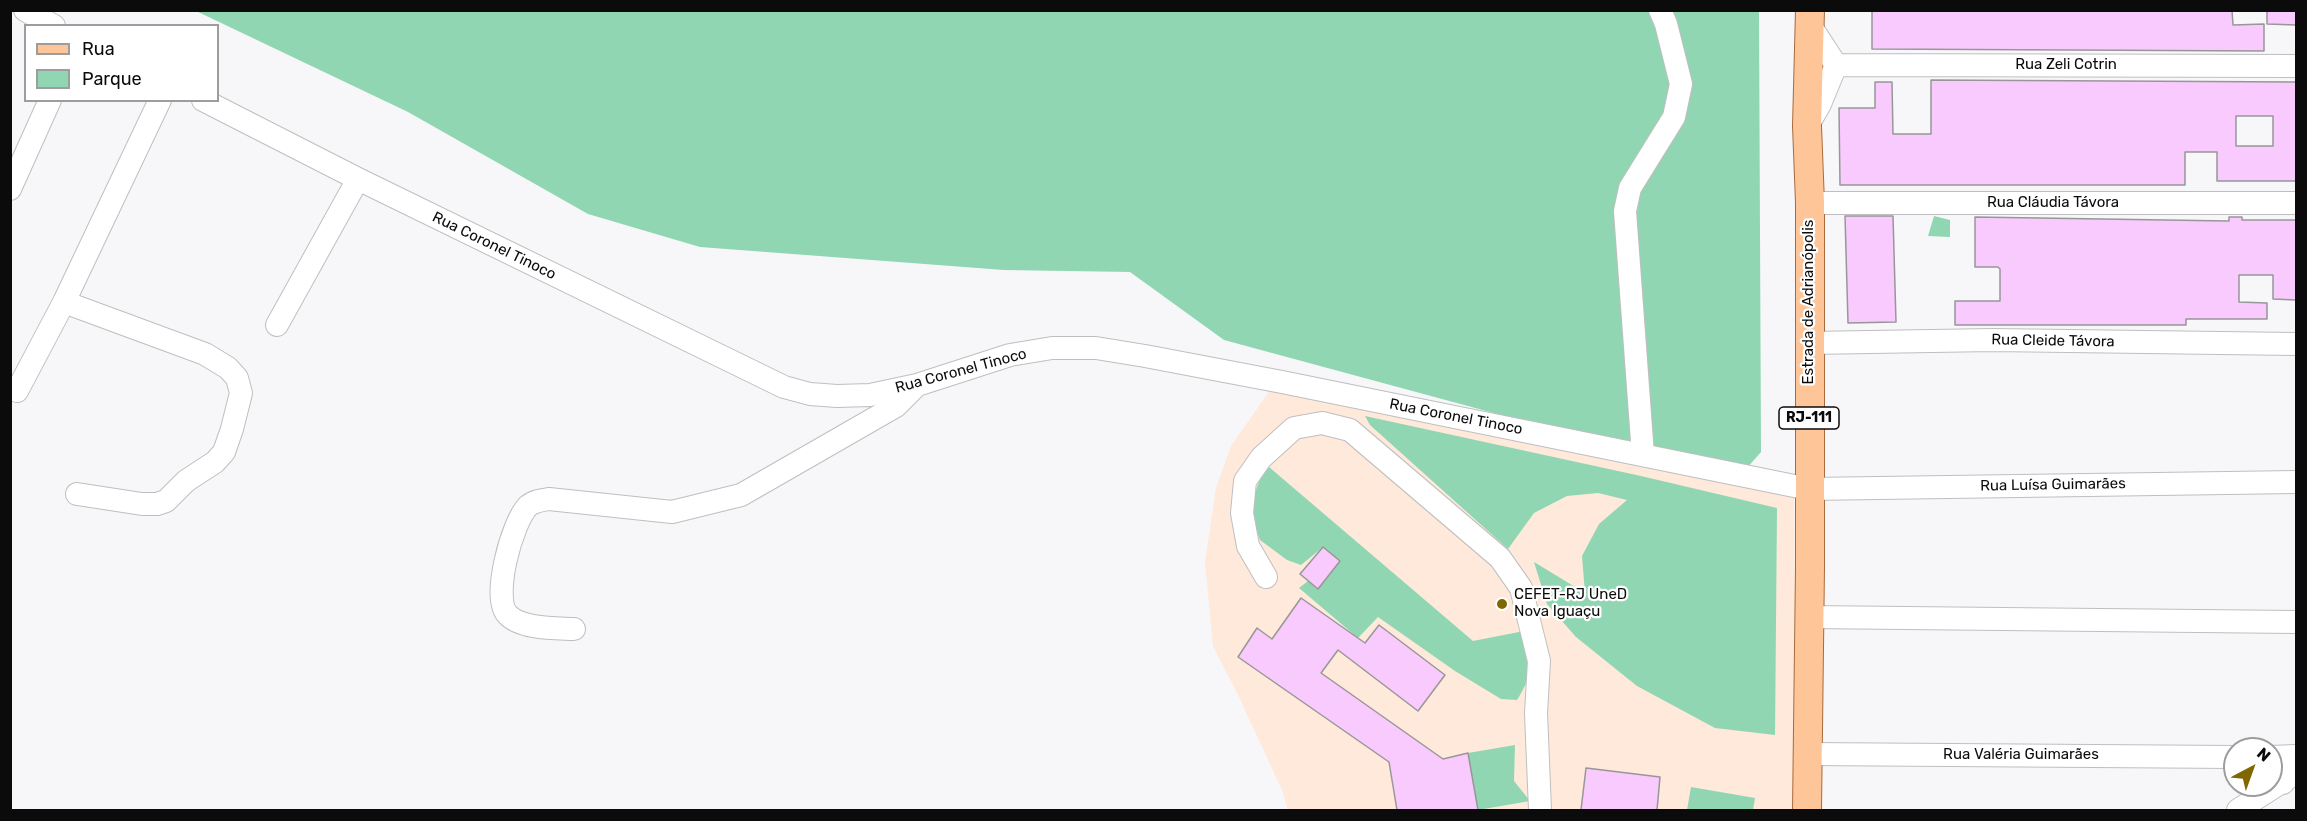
<!DOCTYPE html>
<html>
<head>
<meta charset="utf-8">
<style>
	body { margin:0 }
	#map { position:relative; width:2307px; height:821px; overflow:hidden; background:#f7f7f9; font-family:Rubik,sans-serif }
	canvas { display:block }
	.frame { position:absolute; inset:0; border:12px solid #0b0b0c; pointer-events:none }
	.legend { position:absolute; left:24px; top:24px; width:195px; height:78px; box-sizing:border-box; background:#fff; border:2px solid #9d9d9e; margin:0; padding:8px 10px; list-style:none; font-size:18px; color:#0b0b0c }
	.legend li { display:flex; align-items:center; gap:12px; height:30px }
	.legend b { width:30px; border:2px solid #9d9d9e }
	.north { position:absolute; left:2223px; top:737px; width:60px; height:60px; box-sizing:border-box; background:#fff; border:2px solid #9d9d9e; border-radius:50%; rotate:41deg; font-size:16px; font-weight:700; line-height:24px; text-align:center; color:#0b0b0c }
	.north::after { content:''; display:block; margin:auto; width:21px; height:27px; background:#806700; clip-path:polygon(50% 0,100% 100%,50% 72%,0 100%) }
</style>
</head>
<body>
<div id="map">
<canvas width="2307" height="821"></canvas>
<div class="frame"></div>
<ul class="legend">
<li><b style="height:8px;background:#fec598"></b>Rua</li>
<li><b style="height:16px;background:#91d6b2"></b>Parque</li>
</ul>
<div class="north">N</div>
</div>
<script>
const context = document.querySelector('canvas').getContext('2d');
context.lineJoin = 'round';
function fillPath(path, color) { context.fillStyle = color; context.fill(path, 'evenodd'); }
function stroke(path, color, width, dash) { context.strokeStyle = color; context.lineWidth = width; context.lineCap = dash ? 'butt' : 'round'; context.setLineDash(dash || []); context.stroke(path); }
function write(font, color, halo, rows, align = 'center') {
  context.font = font + ' Rubik,sans-serif'; context.lineWidth = 4.5; context.setLineDash([]); context.textBaseline = 'middle'; context.strokeStyle = halo; context.fillStyle = color; for (const [text, x, y, turn = 0] of rows) {
    context.save(); context.translate(x, y); context.rotate((+turn || 0) * Math.PI / 180); context.textAlign = isNaN(turn) ? turn : align; if (halo) context.strokeText(text, 0, 0); context.fillText(text, 0, 0); context.restore();
  }
}
fillPath(new Path2D(`
	M1280,376l514,113 3,321h-509l-6,-20 -44,-95 -25,-49 -8,-84 11,-74 15,-42z`), '#fee9db');
fillPath(new Path2D(`
	M196,11h1563l2,441 -14,16 -209,-43 -314,-85 -94,-68 -126,-2 -304,-23 -112,-33 -180,-102z
	M1934,216l16,4v17l-22,-1z
	M1365,416l276,60 136,32 -2,227 -60,-7 -78,-42 -61,-49 -29,-33 -13,-42 51,31 -3,-37 17,-32 28,-24 -29,-7 -31,3 -33,17 -26,36 -138,-124z
	M1269,467l204,174 51,-10c6,32 11,41 -7,69l-16,-1 -46,-28 -77,-54 -20,21 -59,-50 9,-7 10,7 22,-27 -17,-14 -22,18 -14,-5 -27,-20 -11,-31 11,-30z
	M1515,745l-1,36 16,20 -52,9 -10,-57z
	M1691,787l64,11 -2,12h-66z`), '#91d6b2');
const building = new Path2D(`
	M1872,10h360l1,15 31,-1v27l-392,-2z
	M2267,10h29v15l-29,-1z
	M1931,80l365,2v99h-79v-29h-32v33h-345l-1,-77h36v-26h17l1,52h38zM2236,116h37v30h-37z
	M1845,216h48l3,106 -48,1z
	M1975,217l254,4v-4h13v3h54v80l-23,-1v-24h-34v27l28,1v16h-81v6h-231v-24h45v-32l-2,-2h-23z
	M1323,547l17,14 -22,28 -18,-15z
	M1301,598l64,45 14,-18 66,50 -27,36 -80,-61 -17,23 122,86 25,-6 10,57h-81l-8,-48 -151,-105 19,-29 15,11z
	M1586,768l74,9 -3,33h-76z`);
fillPath(building, '#f9cafd');
stroke(building, '#989798', 1.5);
const minor = new Path2D(`
	M25,10l29,16
	M1836,65l460,1
	M203,100l155,79 426,208 26,7 27,2 33,-1 47,-10 93,-30 42,-7h44l49,8 137,26 527,107 487,-7
	M1808,125l12,-21 16,-39 -26,-40
	M10,189l40,-89
	M1810,203h486
	M64,302l141,52 23,14 9,10 4,15 -9,36 -8,23 -9,10 -29,19 -20,20 -9,3h-15l-65,-10
	M277,325l81,-146
	M1809,343l184,-3 303,4
	M17,391l47,-89 96,-202
	M1643,455l-18,-244 5,-23 44,-71 7,-33 -15,-60 -6,-14
	M1266,577l-18,-31 -6,-33 3,-32 16,-23 33,-30 28,-5 28,7 150,128 21,30 18,73 -3,52 4,97
	M1807,617l489,5
	M574,629c-18,-1 -53,0 -66,-14 -17,-16 4,-93 20,-109 6,-5 14,-6 21,-7l123,13 69,-17 155,-89 21,-21
	M1807,754l428,3
	M2271,757l25,-1
	M2273,757l10,26
	M2238,810l58,-37`);
const major = new Path2D(`
	M1807,810l3,-243v-364l-3,-77 3,-116`);
stroke(minor, '#bfbfc1', 24);
stroke(major, '#a96b3b', 30);
stroke(minor, '#fff', 22);
stroke(major, '#fec598', 28);
for (const [x, y, r, color] of [
	[1502,604,6,"#806700"]
]) { const dot = new Path2D(); dot.arc(x, y, r, 0, 2 * Math.PI); context.fillStyle = color; context.fill(dot); stroke(dot, '#fff', 2); }
for (const [x, y, w] of [
	[1809,418,60]
]) { const box = new Path2D(); box.roundRect(x - w / 2, y - 11, w, 22, 4.5); context.fillStyle = '#fff'; context.fill(box); stroke(box, '#0b0b0c', 1.5); }
write('bold 14px', '#0b0b0c', null, [
	["RJ-111",1809,418]
]);
write('15px', '#0b0b0c', '#fff', [
	["Rua Zeli Cotrin",2066,65],
	["Rua Cláudia Távora",2053,203],
	["Rua Coronel Tinoco",494,246,26],
	["Estrada de Adrianópolis",1809,302,-90],
	["Rua Cleide Távora",2053,341,1],
	["Rua Coronel Tinoco",961,371,-15],
	["Rua Coronel Tinoco",1456,417,11],
	["Rua Luísa Guimarães",2053,485,-1],
	["Rua Valéria Guimarães",2021,755]
]);
write('15px', '#0b0b0c', '#fff', [
	["CEFET-RJ UneD",1514,595],
	["Nova Iguaçu",1514,612]
], 'left');
</script>
</body>
</html>
